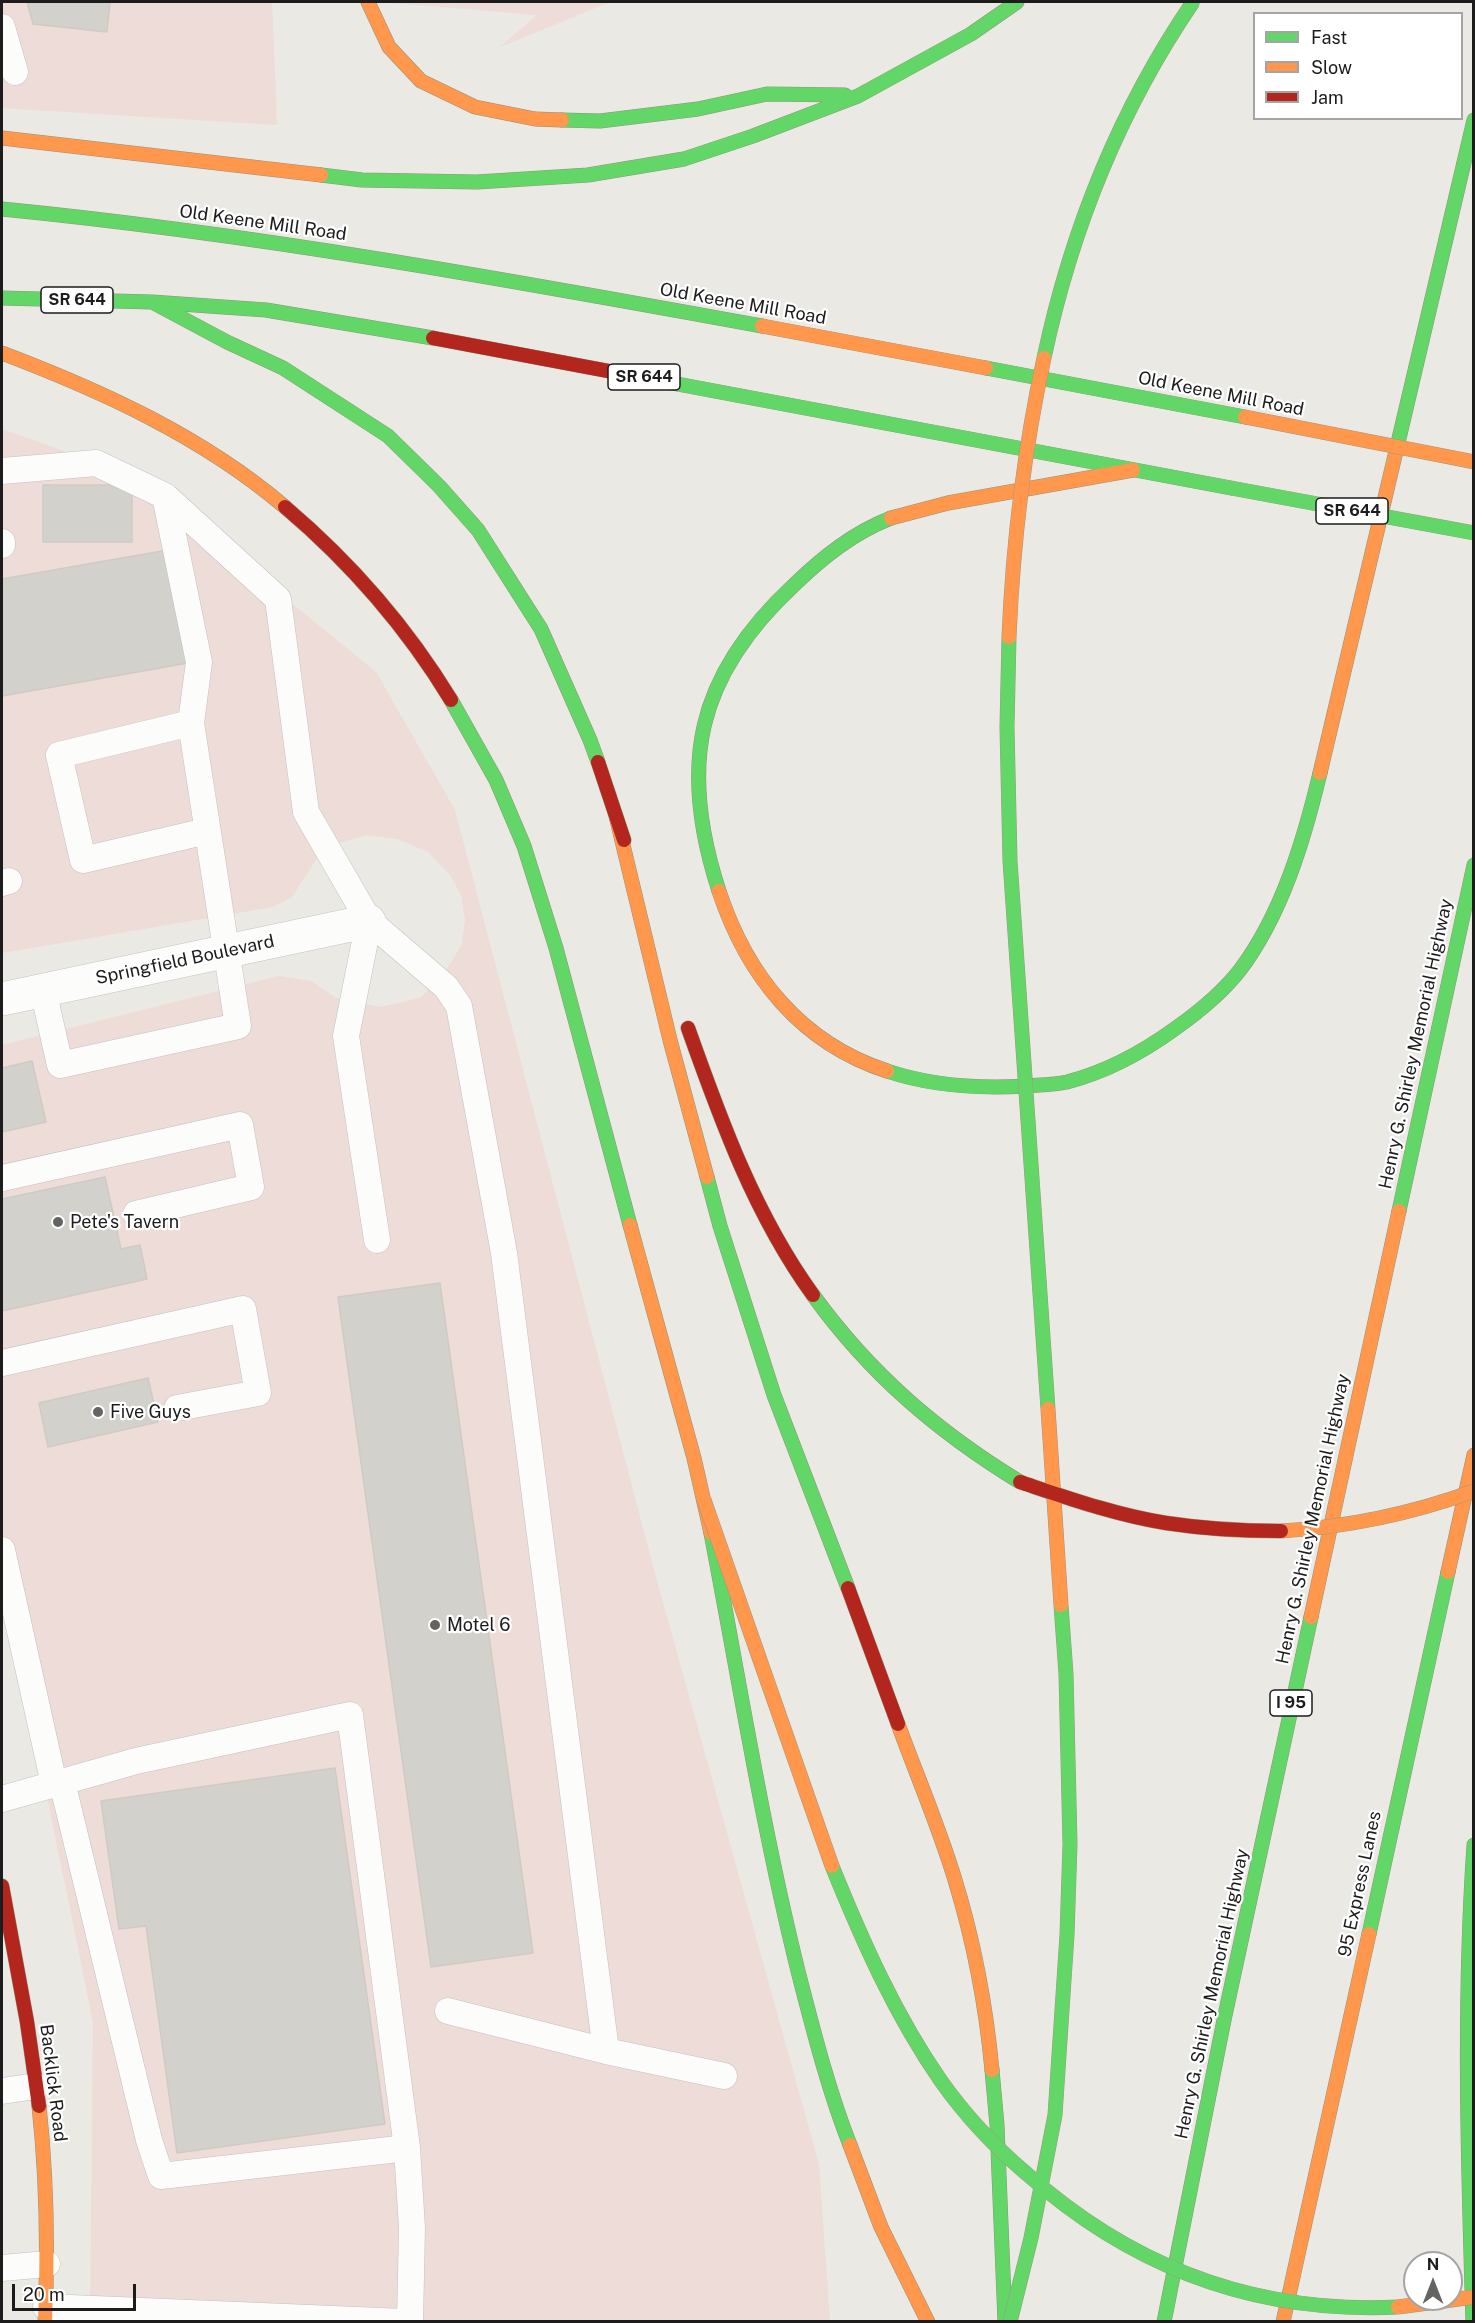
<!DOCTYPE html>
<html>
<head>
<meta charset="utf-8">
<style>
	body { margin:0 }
	#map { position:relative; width:1475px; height:2323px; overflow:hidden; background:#eae9e4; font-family:"Public Sans",sans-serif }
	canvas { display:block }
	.frame { position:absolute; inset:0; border:3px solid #1c1c1c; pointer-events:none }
	.legend { position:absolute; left:1253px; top:12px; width:210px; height:108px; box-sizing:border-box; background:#fff; border:2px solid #a4a4a4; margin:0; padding:8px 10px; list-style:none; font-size:18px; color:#1c1c1c }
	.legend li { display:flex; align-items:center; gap:12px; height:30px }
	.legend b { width:30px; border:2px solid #a4a4a4 }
	.north { position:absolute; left:1403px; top:2251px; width:60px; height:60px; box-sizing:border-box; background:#fff; border:2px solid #a4a4a4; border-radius:50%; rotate:0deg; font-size:16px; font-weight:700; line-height:24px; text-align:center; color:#1c1c1c }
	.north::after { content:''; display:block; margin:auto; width:21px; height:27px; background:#646462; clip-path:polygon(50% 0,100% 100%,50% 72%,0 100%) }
	.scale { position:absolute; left:12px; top:2284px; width:124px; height:27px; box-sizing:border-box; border:3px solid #1c1c1c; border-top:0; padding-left:8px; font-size:18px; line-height:21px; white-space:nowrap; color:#1c1c1c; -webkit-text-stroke:4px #fff; paint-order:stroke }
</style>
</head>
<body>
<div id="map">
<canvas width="1475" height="2323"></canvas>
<div class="frame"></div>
<ul class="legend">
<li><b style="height:8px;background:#63d668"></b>Fast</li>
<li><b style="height:8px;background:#ff974d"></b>Slow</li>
<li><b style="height:8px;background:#b3261e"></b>Jam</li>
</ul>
<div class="north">N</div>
<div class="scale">20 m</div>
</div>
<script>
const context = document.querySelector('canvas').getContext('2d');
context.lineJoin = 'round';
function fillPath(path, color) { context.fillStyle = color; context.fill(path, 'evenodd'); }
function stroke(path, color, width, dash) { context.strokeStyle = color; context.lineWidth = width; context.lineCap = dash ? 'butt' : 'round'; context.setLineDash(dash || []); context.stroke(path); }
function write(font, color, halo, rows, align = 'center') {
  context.font = font + ' "Public Sans",sans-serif'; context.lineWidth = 4.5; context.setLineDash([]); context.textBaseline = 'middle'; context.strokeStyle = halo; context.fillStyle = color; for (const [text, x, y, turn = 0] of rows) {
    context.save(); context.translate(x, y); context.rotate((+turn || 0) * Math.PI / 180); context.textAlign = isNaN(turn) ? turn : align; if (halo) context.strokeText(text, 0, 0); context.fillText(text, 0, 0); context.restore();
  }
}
fillPath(new Path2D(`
	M2,2h270l5,123 -275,-17z
	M395,2h215l-110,45 37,-32 -143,-12z
	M2,429l135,48 239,195 79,138 199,760 165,594 11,157h-740l3,-299 -91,-446v-531l277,-69 32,5 25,17 44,9 40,-9 24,-24 18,-30 3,-24 -4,-25 -11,-20 -22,-23 -30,-13 -32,-4 -26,8 -22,14 -26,40 -19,10 -271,46z`), '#eedcd8');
const building = new Path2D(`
	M27,2h83l-3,30 -74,-8z
	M43,485h89v57h-89z
	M168,550l20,113 -186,33v-117z
	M32,1061l14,61 -44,10v-64z
	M105,1177l16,72 19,-4 7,34 -145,32v-112z
	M440,1283l93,670 -102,14 -93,-670z
	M148,1378l10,44 -110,25 -9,-44z
	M335,1768l50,356 -208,29 -31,-227 -27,3 -18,-128z`);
fillPath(building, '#d3d1cc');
stroke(building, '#cecbc5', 1.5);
const lane = new Path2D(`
	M2,27l13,45
	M2,471l94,-8 69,33 34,166 -8,61 47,303 -178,39 -17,-75
	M165,496l113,103 28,213 63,109 77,66 13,19 45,247 102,798
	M2,542v3
	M191,723l-132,32 24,105 124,-29
	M2,883l7,-2
	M369,921l-23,115 31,204
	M2,1178l238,-53 11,62 -115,27
	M2,1363l241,-54 15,84 -81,15
	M2,1550l52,234
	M62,1782l87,358 12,36 246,-28
	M2,1799l134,-38 214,-46 57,433 5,80 -2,94
	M448,2011l158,40 118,25
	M2,2091l34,-5
	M2,2268l45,-4
	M46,2307l359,15`);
const street = new Path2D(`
	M2,999l367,-78`);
const fast = new Path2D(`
	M562,120l38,1 98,-12 69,-15 78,1
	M321,175l41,5 115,2 111,-7 96,-16 69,-23 105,-40 113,-62 46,-32
	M2,209c255,25 507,71 760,117
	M2,298l150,4 114,8 167,28
	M152,302l75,40 56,26 105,68 51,50 39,44 63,99 49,111 8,22
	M986,368l259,49
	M640,377l591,111
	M1397,447l77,-327
	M451,700l45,80 28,66 32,102 74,277
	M719,891c-41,-126 -23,-215 75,-306 29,-28 59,-52 97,-67
	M887,1071c45,15 91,18 139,15 13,-1 28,-1 41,-4 39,-10 76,-30 109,-54 24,-17 46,-35 64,-58 42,-56 64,-130 80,-197
	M707,1177l13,49 54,169 74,193
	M1399,1211l75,-346
	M813,1295c57,79 125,137 207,187
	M711,1533c28,146 51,293 87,438 15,58 30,118 52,174
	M1369,1934l79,-362
	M992,2070l5,55 8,197
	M1164,2322l60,-302 87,-403
	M1473,2322c-5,-159 -10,-318 1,-477`);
const slow = new Path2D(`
	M368,2l21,45 32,34 54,26 60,12 27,1
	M2,138l319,37
	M762,326l224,42
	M2,353c100,38 201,84 283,154
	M891,518l57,-15 185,-33
	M1320,773l77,-326
	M617,820l53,220 37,137
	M719,891c28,85 82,152 168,180
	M630,1225l64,233 17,75
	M1448,1572l26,-117
	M1311,1617l88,-406
	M898,1724c19,52 41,103 57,156 19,62 31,126 37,190
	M39,2106c8,73 9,143 6,216
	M850,2145l31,82 47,95
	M1283,2322l86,-388`);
const jam = new Path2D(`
	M433,338l207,39
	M285,507c66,56 121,119 166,193
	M598,762l26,78
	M688,1028c33,93 67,187 125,267
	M848,1588l50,136
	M2,1886l25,136 12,84`);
stroke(lane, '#c3c2c0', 27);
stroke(street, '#c3c2c0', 34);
stroke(fast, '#91947c', 15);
stroke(slow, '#91947c', 15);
stroke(jam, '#91947c', 15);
stroke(lane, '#fcfcfb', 26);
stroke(street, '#fcfcfb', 33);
stroke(fast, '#63d668', 14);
stroke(slow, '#ff974d', 14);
stroke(jam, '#b3261e', 14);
const fastBridge = new Path2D(`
	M1044,358c27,-127 76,-249 149,-356
	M1231,488l243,45
	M1009,637l-2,90 3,134 38,548
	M832,1866c30,74 63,149 109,215 24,34 54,66 86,93 106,94 228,140 371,133
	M1010,2322l21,-84 24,-123 12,-180 3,-91 -4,-170 -5,-69`);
const slowBridge = new Path2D(`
	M1245,417l229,45
	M1009,637c4,-94 15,-187 35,-279
	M1048,1409l13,196
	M704,1500l128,366
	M1281,1531c68,-4 130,-17 193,-40
	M1398,2307l76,-10`);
const jamBridge = new Path2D(`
	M1020,1482c48,16 96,33 146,41 39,6 77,8 115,8`);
stroke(fastBridge, '#a09881', 15, []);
stroke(slowBridge, '#a09881', 15, []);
stroke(jamBridge, '#a09881', 15, []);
stroke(fastBridge, '#63d668', 14);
stroke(slowBridge, '#ff974d', 14);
stroke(jamBridge, '#b3261e', 14);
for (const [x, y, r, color] of [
	[58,1222,6,"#646462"],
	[98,1412,6,"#646462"],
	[435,1625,6,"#646462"]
]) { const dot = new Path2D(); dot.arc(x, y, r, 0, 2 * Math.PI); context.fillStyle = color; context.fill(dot); stroke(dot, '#fff', 2); }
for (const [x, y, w] of [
	[77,300,72],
	[644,377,72],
	[1352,511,72],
	[1291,1703,42]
]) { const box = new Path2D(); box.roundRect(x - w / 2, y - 13, w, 26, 4.5); context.fillStyle = '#fff'; context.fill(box); stroke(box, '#1c1c1c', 1.5); }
write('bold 16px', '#1c1c1c', null, [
	["SR 644",77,300],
	["SR 644",644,377],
	["SR 644",1352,511],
	["I 95",1291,1703]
]);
write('18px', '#1c1c1c', '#fff', [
	["Old Keene Mill Road",263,223,8],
	["Old Keene Mill Road",743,304,10],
	["Old Keene Mill Road",1221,394,11],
	["Springfield Boulevard",185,960,-12],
	["Henry G. Shirley Memorial Highway",1416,1044,-78],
	["Henry G. Shirley Memorial Highway",1313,1519,-78],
	["95 Express Lanes",1360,1884,-78],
	["Henry G. Shirley Memorial Highway",1212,1994,-78],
	["Backlick Road",53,2083,83]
]);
write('18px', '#1c1c1c', '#fff', [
	["Pete's Tavern",70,1222],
	["Five Guys",110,1412],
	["Motel 6",447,1625]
], 'left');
</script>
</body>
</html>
